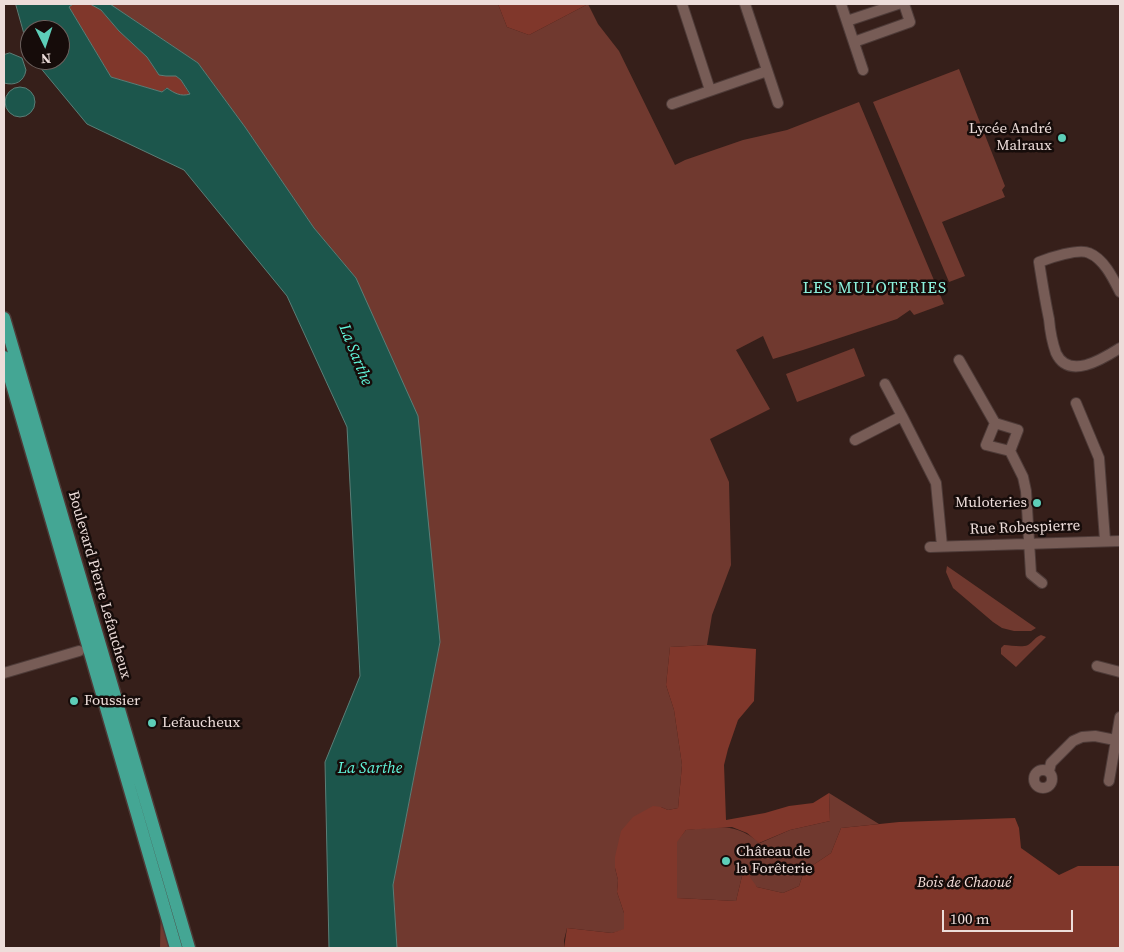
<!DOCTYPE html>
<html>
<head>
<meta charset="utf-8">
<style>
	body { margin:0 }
	#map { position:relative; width:1124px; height:952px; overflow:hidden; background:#361f1a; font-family:"Source Serif 4",serif }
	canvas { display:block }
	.frame { position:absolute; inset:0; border:5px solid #edddda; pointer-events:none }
	.north { position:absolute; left:20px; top:20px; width:50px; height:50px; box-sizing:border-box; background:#160c0a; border:1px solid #6c605d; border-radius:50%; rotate:176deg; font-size:14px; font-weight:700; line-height:20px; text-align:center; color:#edddda }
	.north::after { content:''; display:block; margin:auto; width:18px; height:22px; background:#5dceb8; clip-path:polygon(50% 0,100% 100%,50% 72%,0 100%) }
	.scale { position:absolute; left:942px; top:910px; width:131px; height:22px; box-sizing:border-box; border:2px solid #edddda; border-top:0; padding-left:6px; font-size:15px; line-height:18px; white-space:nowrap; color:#edddda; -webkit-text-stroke:4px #160c0a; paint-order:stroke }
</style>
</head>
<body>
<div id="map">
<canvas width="1124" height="952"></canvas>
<div class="frame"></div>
<div class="north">N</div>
<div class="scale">100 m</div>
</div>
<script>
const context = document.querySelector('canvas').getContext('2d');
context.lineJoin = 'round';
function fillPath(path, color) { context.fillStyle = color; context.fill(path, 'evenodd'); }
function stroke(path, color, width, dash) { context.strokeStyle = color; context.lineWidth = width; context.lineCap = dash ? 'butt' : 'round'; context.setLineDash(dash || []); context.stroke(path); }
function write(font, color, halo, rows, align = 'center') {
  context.font = font + ' "Source Serif 4",serif'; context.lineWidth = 5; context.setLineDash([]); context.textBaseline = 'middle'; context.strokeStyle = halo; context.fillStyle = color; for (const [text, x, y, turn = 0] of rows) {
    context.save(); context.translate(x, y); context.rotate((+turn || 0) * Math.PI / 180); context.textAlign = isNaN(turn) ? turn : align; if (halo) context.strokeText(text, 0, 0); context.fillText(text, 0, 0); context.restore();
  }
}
fillPath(new Path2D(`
	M110,4h388l9,23 22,8 59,-31 10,20 21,27 56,114 10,-5 58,-20 44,-10 72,-28 85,202 -30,11 -4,-5 -13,9 -94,31 -30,9 -10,-23 -27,14 34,59 -60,30 19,43 2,83 -19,50 -5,30 -37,2 -4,38 8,25 8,55 -4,43 -10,2 -7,-3 -46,61 3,12 -1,12 7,21v17l-12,3 -45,-5 -3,12v8h-167l-4,-63 47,-243 -84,-364 -42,-50 -69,-101 -47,-64z
	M959,69l46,117 -3,4 3,7 -63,25 23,54 -16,6 -76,-180z
	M854,348l11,28 -68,26 -11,-28z
	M947,566l89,62 -5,3h-17l-12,-3 -9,-6 -40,-34 -7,-16z
	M1041,635l5,2 -30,30 -15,-13v-6l3,-3c7,0 17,3 24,0 5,-3 7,-8 13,-10z
	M829,793l50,31 -38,4 -10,25 -27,18 -5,15 -16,7 -26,-6 -15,-11 -6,25 -59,-3v-57l9,-11c32,-2 47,-9 74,13l30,-13 40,-9z
	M161,897l15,51h-16z`), '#70392f');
fillPath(new Path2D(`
	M73,4h17l9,4 20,23 28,26 9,14 7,5h13l5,4 9,15c-9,2 -17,-2 -24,-7l-4,4 -51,-15 -42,-70z
	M498,4h90l-59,31 -22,-8z
	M707,645l49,4 -2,52 -16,19 -10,29 -4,16 2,55 39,-7 24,-7 24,-3 16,-10 1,28 -40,9 -31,13 -12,-10 -15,-6 -46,3 -9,12v56l59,3 6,-25 5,-3 10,14 26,6 16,-7 5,-15 27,-18 10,-25 58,-6 116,-4 4,10 2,20 38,27 19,-9h41l1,82h-556l3,-20 45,5 12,-4v-16l-7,-21 1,-12 -3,-12v-11l6,-26 12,-14 20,-11 8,1 7,3 10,-2 4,-43 -8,-55 -8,-25 4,-38z`), '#80372b');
const water = new Path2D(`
	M16,4h57l-4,3 42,70 51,15 5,-4c7,5 14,9 23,6l-9,-14 -5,-4h-10l-7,-1 -12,-18 -28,-26 -18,-21 -11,-6h20l88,59 47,64 69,101 42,50 62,138 22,226 -47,243 4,63h-68l-4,-186 35,-86 -13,-249 -60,-131 -103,-126 -97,-46 -53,-64h26v-30h-30v25z
	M10,53l12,5 4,12c-2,12 -11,16 -22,13v-28z
	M5 102a15 15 0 1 1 30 0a15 15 0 1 1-30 0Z`);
fillPath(water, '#1c564c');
stroke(water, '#5b7e77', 1);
const street = new Path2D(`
	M682,4l28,86
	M745,4l33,99
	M841,4l22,66
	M847,21l51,-17
	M854,42l56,-20 -6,-18
	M672,104l95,-33
	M1120,292c-7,-14 -16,-33 -31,-39 -10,-5 -40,5 -50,9 3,19 6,38 10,57 1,11 3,23 7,34 13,28 48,5 64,-5
	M959,360l36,63
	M885,384l17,32
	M1076,403l23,55 6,82
	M855,440l47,-24 34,67 6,63
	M1010,451l8,-21 -23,-7 -9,22 24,6 13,26 3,14 5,83 11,9
	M930,547l190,-6
	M1097,666l23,6
	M4,673l75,-22
	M1034 779a9 9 0 1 1 18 0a9 9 0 1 1-18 0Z
	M1049,771l2,-8 22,-22 9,-4 13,-1 25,5
	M1109,781l11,-64`);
const primary = new Path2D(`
	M4,318l185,630
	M4,357l172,591`);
stroke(street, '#4e3b38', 12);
stroke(primary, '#4e3b38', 15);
stroke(street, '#775c56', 10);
stroke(primary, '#44a694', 12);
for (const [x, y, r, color] of [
	[1062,138,5,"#5dceb8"],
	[1037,503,5,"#5dceb8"],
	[74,701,5,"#5dceb8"],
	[152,723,5,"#5dceb8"],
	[726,861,5,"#5dceb8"]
]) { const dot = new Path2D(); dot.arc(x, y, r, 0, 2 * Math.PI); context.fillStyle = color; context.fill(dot); stroke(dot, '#160c0a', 2); }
write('15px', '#edddda', '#160c0a', [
	["Lycée André",1052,129,"right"],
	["Malraux",1052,146,"right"],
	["Muloteries",1027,503,"right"],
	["Foussier",84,701],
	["Lefaucheux",162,723],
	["Château de",736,852],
	["la Forêterie",736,869]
], 'left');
write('15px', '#edddda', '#160c0a', [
	["Rue Robespierre",1025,528,-2],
	["Boulevard Pierre Lefaucheux",99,585,74]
]);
write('italic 15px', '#f5ded9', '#160c0a', [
	["Bois de Chaoué",964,883]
]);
context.letterSpacing = '1px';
write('16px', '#8df2dd', '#160c0a', [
	["LES MULOTERIES",875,289]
]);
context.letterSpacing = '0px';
write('italic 16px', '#62f8dd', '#160c0a', [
	["La Sarthe",355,355,68],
	["La Sarthe",370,769]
]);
</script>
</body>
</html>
